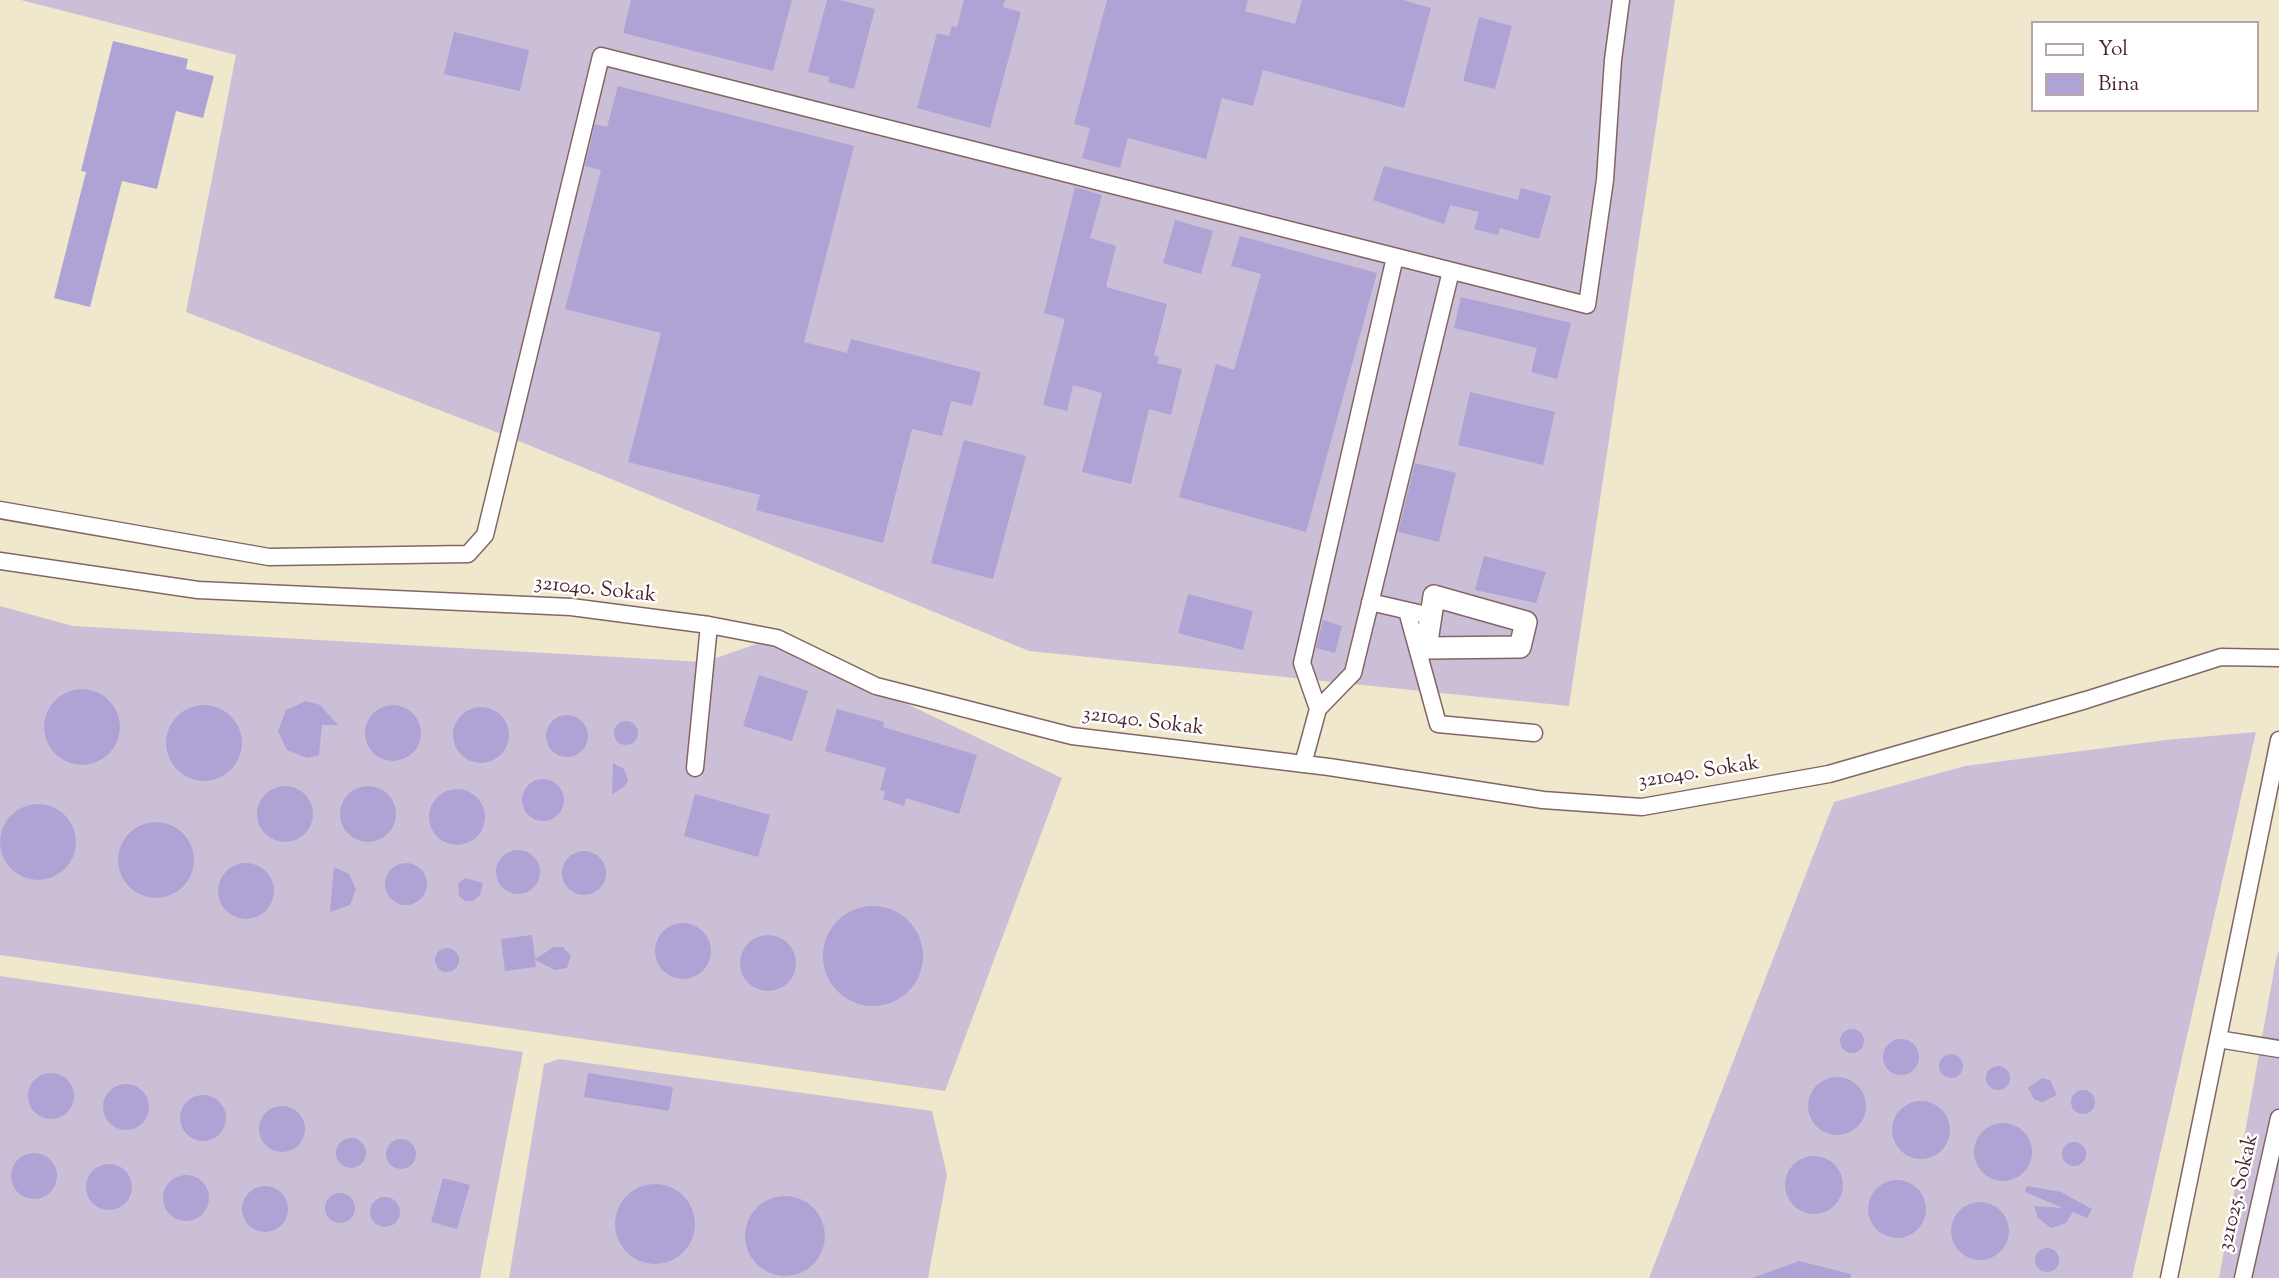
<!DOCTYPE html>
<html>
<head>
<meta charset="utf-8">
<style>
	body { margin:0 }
	#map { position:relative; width:2279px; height:1278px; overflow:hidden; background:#efe8cd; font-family:"Sorts Mill Goudy",serif }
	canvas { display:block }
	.legend { position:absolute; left:2031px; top:21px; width:228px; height:91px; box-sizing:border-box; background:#fff; border:2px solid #b7a5aa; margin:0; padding:9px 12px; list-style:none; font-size:21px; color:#4a1f2b }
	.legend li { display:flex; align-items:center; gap:14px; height:35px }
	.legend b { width:35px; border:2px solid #b7a5aa }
</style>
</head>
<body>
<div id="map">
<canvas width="2279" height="1278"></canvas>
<ul class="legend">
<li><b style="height:9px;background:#fff"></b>Yol</li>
<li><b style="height:19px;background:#afa3d5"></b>Bina</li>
</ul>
</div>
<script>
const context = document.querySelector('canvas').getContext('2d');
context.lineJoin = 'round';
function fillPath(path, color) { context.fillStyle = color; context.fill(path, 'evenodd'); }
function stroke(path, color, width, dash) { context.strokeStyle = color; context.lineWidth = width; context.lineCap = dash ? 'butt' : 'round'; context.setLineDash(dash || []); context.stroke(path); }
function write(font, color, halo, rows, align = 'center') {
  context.font = font + ' "Sorts Mill Goudy",serif'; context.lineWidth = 5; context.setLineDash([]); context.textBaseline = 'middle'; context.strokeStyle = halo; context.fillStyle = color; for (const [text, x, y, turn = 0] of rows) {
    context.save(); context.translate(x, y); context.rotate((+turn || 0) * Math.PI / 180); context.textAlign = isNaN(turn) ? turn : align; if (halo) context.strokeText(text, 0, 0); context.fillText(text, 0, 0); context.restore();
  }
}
fillPath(new Path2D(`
	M21,0h1654l-106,706 -540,-55 -520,-214 -323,-125 50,-257z
	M0,606l73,20 631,36 67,-23 291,139 -117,313 -945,-136z
	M2256,732l-124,546h-483l185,-476 131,-36 201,-26z
	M2279,951v327h-60l57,-319z
	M0,976l523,76 -43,226h-480z
	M559,1059l373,52 15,64 -19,103h-419l35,-214z`), '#cabfd7');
fillPath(new Path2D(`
	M631,0h161l-19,71 -150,-38z
	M827,0h13l35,9 -21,80 -26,-7 1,-5 -21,-5z
	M964,0h41l-2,7 18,5 -31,116 -73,-20 20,-75 12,3 3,-10 5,1z
	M1107,0h141l-3,11 50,13 7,-24h101l28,8 -27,100 -141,-38 -10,36 -31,-8 -16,61 -78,-21 -8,30 -38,-10 8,-30 -16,-4z
	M1479,17l33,9 -17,63 -32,-8z
	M454,32l75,18 -9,41 -76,-17z
	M113,41l75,18 -2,10 28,7 -11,42 -27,-7 -19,78 -35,-8 -32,126 -36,-9 32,-126 -5,-1z
	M618,86l236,60 -50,196 43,11 4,-14 130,33 -9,34 -21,-5 -9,35 -30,-7 -29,114 -127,-33 4,-15 -132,-33 33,-129 -96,-24 36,-139 -16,-4 10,-42 12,3z
	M1384,166l134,34 3,-12 30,8 -12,43 -39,-11 -2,7 -24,-6 5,-17 -29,-7 -6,19 -71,-24z
	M1075,187l27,8 -12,43 26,8 -10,41 61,17 -13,51 5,2 -2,6 25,6 -11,46 -22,-6 -18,75 -49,-12 20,-79 -29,-8 -6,26 -24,-6 22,-86 -21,-6z
	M1175,220l38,11 -12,43 -38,-11z
	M1240,236l137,37 -71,259 -127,-35 37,-133 18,6 27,-96 -30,-8z
	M1461,297l110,26 -14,56 -26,-7 6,-24 -83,-20z
	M1470,392l85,20 -12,53 -85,-20z
	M964,440l62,16 -33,123 -62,-16z
	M1415,463l41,10 -17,69 -41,-10z
	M1484,556l62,16 -10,31 -61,-13z
	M1188,594l65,17 -10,39 -65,-17z
	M1323,620l19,6 -7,27 -19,-5z
	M759,675l49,16 -16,50 -49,-15z
	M44 727a38 38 0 1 1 76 0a38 38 0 1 1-76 0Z
	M306,701l14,4 18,20h-16l-3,30 -12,3 -20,-8 -9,-19 8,-21z
	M365 733a28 28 0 1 1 56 0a28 28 0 1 1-56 0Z
	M166 743a38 38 0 1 1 76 0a38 38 0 1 1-76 0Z
	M453 735a28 28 0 1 1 56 0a28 28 0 1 1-56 0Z
	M837,709l47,13 -1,5 94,28 -18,59 -53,-16 -2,8 -21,-7 2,-8 -5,-1 6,-22 -61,-17z
	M546 736a21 21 0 1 1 42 0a21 21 0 1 1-42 0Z
	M614 733a12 12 0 1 1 24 0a12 12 0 1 1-24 0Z
	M613,763l11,6 4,11 -4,7 -12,7z
	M522 800a21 21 0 1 1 42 0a21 21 0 1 1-42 0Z
	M340 814a28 28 0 1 1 56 0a28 28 0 1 1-56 0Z
	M257 814a28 28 0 1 1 56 0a28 28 0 1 1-56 0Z
	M429 817a28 28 0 1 1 56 0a28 28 0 1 1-56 0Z
	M695,794l75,21 -12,42 -74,-21z
	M0 842a38 38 0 1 1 76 0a38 38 0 1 1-76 0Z
	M118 860a38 38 0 1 1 76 0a38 38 0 1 1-76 0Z
	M496 872a22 22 0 1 1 44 0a22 22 0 1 1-44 0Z
	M562 873a22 22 0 1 1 44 0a22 22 0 1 1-44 0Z
	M385 884a21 21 0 1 1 42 0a21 21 0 1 1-42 0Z
	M218 891a28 28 0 1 1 56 0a28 28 0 1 1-56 0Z
	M334,867l15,7 7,15 -6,16 -20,7z
	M465,878l18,5 -3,12 -7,6h-8l-6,-5 -1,-12z
	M823 956a50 50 0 1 1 100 0a50 50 0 1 1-100 0Z
	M655 951a28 28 0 1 1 56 0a28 28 0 1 1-56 0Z
	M740 963a28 28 0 1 1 56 0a28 28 0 1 1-56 0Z
	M532,935l3,24 19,-12h9l8,9 -4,12 -12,2 -20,-10 1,7 -31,4 -4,-32z
	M435 960a12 12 0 1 1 24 0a12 12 0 1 1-24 0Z
	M1840 1041a12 12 0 1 1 24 0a12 12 0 1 1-24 0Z
	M1883 1057a18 18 0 1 1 36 0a18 18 0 1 1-36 0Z
	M1939 1066a12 12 0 1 1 24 0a12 12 0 1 1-24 0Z
	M1986 1078a12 12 0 1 1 24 0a12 12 0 1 1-24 0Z
	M28 1096a23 23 0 1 1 46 0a23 23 0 1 1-46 0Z
	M588,1073l85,14 -4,24 -85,-14z
	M1808 1106a29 29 0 1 1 58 0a29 29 0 1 1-58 0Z
	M2042,1078l8,2 7,15 -15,7 -8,-3 -6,-11z
	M103 1107a23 23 0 1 1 46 0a23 23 0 1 1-46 0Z
	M2071 1102a12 12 0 1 1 24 0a12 12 0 1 1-24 0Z
	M180 1118a23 23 0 1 1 46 0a23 23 0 1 1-46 0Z
	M1892 1130a29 29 0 1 1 58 0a29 29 0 1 1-58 0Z
	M259 1129a23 23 0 1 1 46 0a23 23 0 1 1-46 0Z
	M1974 1152a29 29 0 1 1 58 0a29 29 0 1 1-58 0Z
	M336 1153a15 15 0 1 1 30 0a15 15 0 1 1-30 0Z
	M386 1154a15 15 0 1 1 30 0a15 15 0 1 1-30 0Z
	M2062 1154a12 12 0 1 1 24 0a12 12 0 1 1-24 0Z
	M11 1176a23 23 0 1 1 46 0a23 23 0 1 1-46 0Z
	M1785 1185a29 29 0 1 1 58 0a29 29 0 1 1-58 0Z
	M86 1187a23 23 0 1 1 46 0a23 23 0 1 1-46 0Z
	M163 1198a23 23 0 1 1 46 0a23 23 0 1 1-46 0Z
	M443,1178l27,7 -13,44 -26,-7z
	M1868 1209a29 29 0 1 1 58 0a29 29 0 1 1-58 0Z
	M615 1224a40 40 0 1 1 80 0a40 40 0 1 1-80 0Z
	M242 1209a23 23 0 1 1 46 0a23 23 0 1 1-46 0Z
	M2027,1186l34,6 31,17 -5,9 -14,-6 -7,11 -15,5 -13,-10 -4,-12 29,2 -38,-16z
	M325 1208a15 15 0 1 1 30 0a15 15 0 1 1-30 0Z
	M745 1236a40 40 0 1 1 80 0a40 40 0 1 1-80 0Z
	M370 1212a15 15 0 1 1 30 0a15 15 0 1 1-30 0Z
	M1951 1231a29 29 0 1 1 58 0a29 29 0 1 1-58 0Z
	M2035 1260a12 12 0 1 1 24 0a12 12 0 1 1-24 0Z
	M1799,1261l52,13v4h-99z`), '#afa3d5');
const street = new Path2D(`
	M0,510l269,47 199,-3 17,-19 116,-479 986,249 18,-125 8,-120 8,-60
	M0,561l198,29 373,17 138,18 68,13 99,48 196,50 257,31 214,33 99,7 187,-33 257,-74 135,-43 58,1
	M1370,602l61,14
	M1407,611l31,113 96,9
	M1318,709l-16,-46 93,-406
	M1303,764l15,-55 35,-36 98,-402
	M695,768l14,-143
	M2218,1039l61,10
	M2169,1278l110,-538
	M2243,1278l36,-160`);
const secondary = new Path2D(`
	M1434,596l92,26 -6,25 -94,1z`);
stroke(street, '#846564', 19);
stroke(secondary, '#846564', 24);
stroke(street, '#fff', 16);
stroke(secondary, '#fff', 21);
write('21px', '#4a1f2b', '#fff', [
	["321040. Sokak",595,591,6],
	["321040. Sokak",1143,723,7],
	["321040. Sokak",1699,774,-9],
	["321025. Sokak",2240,1193,-77]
]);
</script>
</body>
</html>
